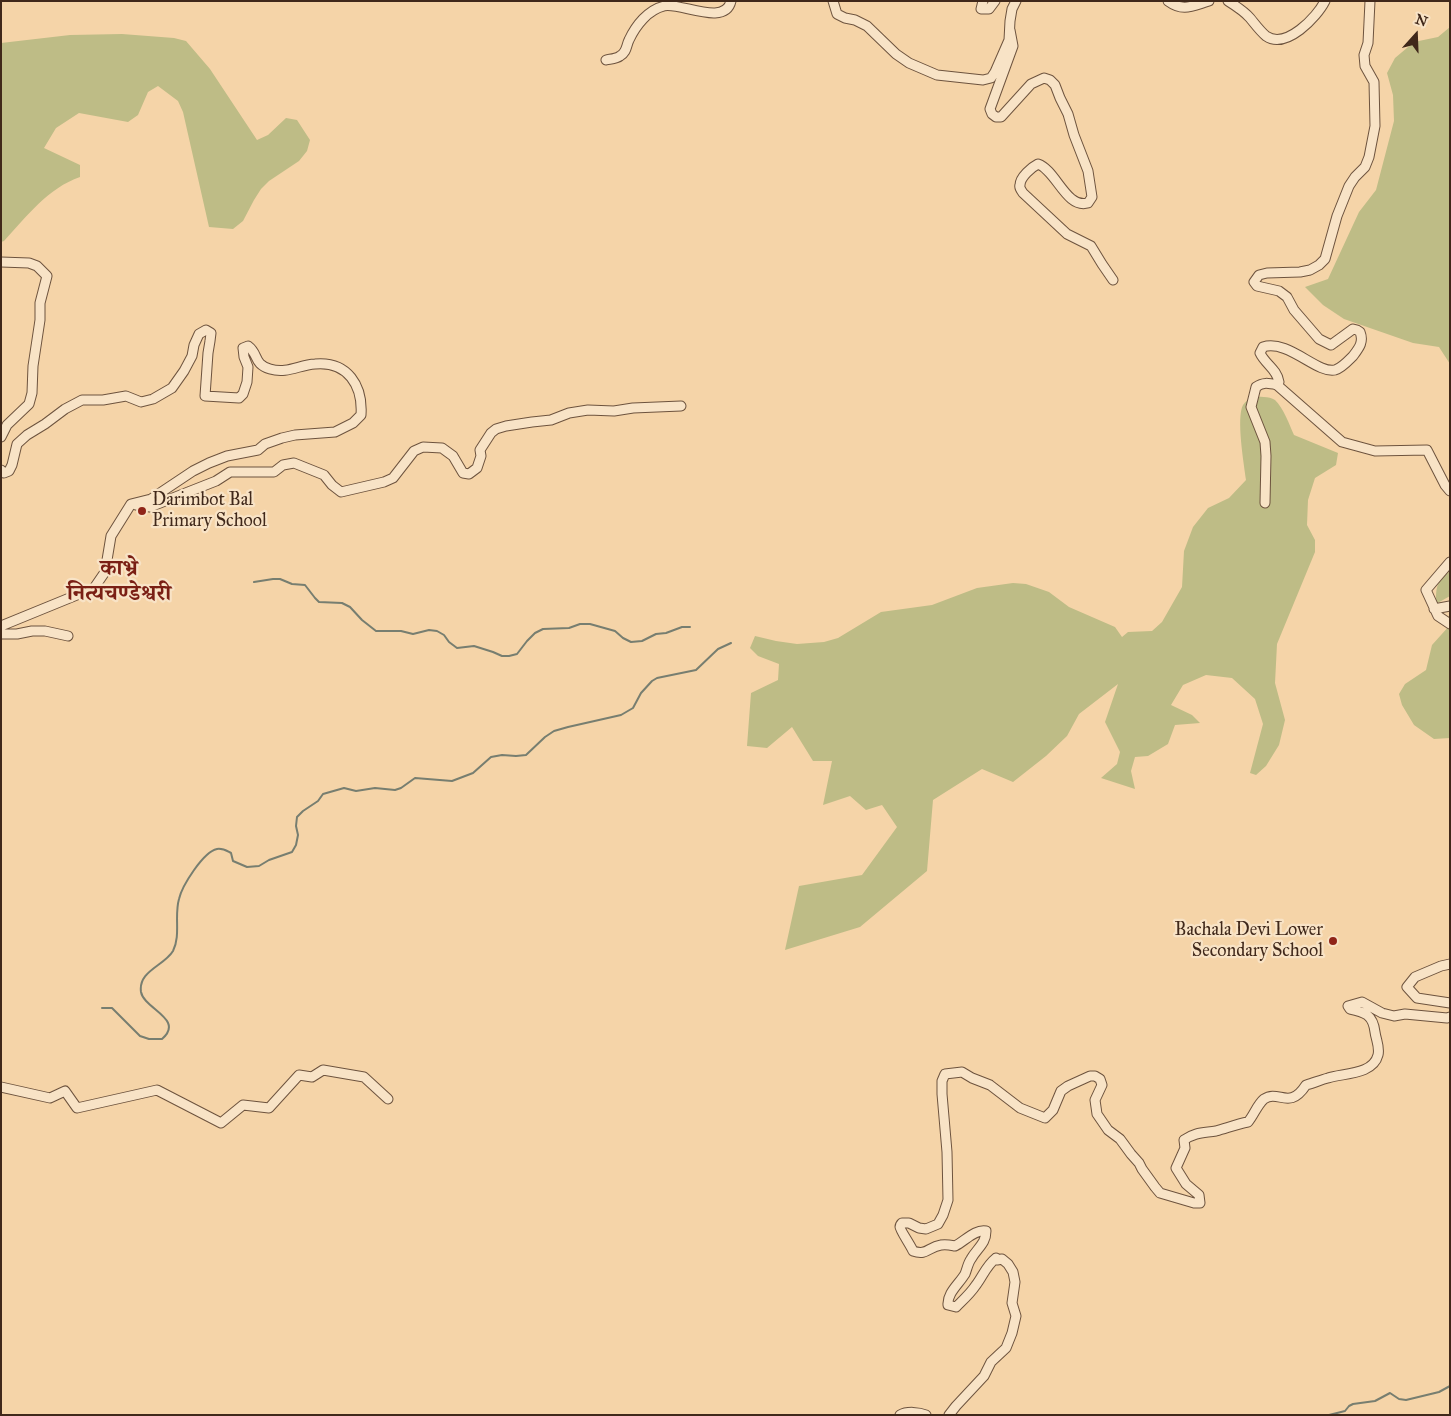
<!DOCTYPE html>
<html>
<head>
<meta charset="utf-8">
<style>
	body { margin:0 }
	#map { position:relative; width:1451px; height:1416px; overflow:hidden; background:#f5d4a8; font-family:"IM FELL Great Primer",serif }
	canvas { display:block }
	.frame { position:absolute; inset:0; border:2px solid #40281a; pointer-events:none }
	.north { position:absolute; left:1391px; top:10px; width:50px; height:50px; -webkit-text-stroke:4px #f8e3c6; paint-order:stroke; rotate:20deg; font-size:14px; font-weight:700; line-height:20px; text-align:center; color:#40281a }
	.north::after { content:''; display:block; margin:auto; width:18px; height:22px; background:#40281a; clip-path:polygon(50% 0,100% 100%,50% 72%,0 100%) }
</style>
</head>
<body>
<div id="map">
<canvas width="1451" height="1416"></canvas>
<div class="frame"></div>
<div class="north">N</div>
</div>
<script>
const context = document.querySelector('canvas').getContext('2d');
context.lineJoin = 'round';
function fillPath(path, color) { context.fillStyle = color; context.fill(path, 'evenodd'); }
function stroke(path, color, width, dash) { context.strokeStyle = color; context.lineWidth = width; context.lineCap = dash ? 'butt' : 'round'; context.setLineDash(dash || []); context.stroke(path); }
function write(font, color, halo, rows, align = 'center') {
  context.font = font + ' "IM FELL Great Primer","Noto Serif Devanagari",serif'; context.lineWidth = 4.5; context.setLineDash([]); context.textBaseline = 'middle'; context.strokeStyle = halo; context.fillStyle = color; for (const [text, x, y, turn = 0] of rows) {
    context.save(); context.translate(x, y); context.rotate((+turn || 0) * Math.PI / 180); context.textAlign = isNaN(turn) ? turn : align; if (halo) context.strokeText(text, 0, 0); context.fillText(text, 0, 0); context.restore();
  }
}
fillPath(new Path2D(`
	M1450,27v337l-11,-17 -26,-4 -69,-24 -21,-14 -18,-18 23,-8 31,-67 17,-22 18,-69 -1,-26 -6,-22 8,-15 19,-16 24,-5z
	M122,34l52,4 12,3 24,28 47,71 11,-5 18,-17 11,2 13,20 -3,11 -8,10 -30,20 -8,8 -7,11 -11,21 -10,8 -24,-2 -26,-115 -5,-11 -20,-15 -10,6 -10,23 -10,7 -49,-9 -23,15 -12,20 36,17v12c-32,11 -53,39 -76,64l-3,1v-199l69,-8z
	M1252,396c7,1 17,0 23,4 8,7 15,26 19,35l44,18 -2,12 -21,13 -7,22 -1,25 8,15v12l-38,92 -2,39 10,37 -6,25 -13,21 -10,9 -6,-2 13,-49 -8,-25 -23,-21 -26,-3 -23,10 -12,20 21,10 8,8 -25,2 -7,19 -20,12 -13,1 -4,14 4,18 -34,-11 16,-14 3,-12 -15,-30 13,-38 -39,30 -12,22 -21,20 -33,26 -31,-13 -49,31 -6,71 -67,56 -75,23 14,-64 63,-11 35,-48 -15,-22 -16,5 -16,-14 -27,9 9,-44h-19l-21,-34 -25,21 -20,-2 4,-53 27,-13 1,-16 -21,-8 -8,-8 5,-12 21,5 21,3 27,-2 14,-4 43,-26 51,-7 45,-17 36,-5 13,1 23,8 20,15 46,20 7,10 6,-5 24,-1 10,-9 20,-35 2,-36 9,-24 15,-19 21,-10 17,-18c-2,-16 -10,-62 -3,-75 2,-3 6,-6 9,-9z
	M1450,571v25l-14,8c0,-17 0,-22 14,-33z
	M1450,625v113l-16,1 -20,-14 -12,-20 -3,-11 6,-10 21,-14 6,-25z`), '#bebc86');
stroke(new Path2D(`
	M254,582l19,-3h7l12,5 13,1 10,13 4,4 23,1 8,4 12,13 14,11h25l12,3 16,-4 8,1 7,4 5,7 8,6 17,-2 19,6 9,4h7l8,-2 10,-13 8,-8 8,-4 26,-1 11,-4h10l25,7 8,7 8,4 11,-1 14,-7 10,-1 16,-6h8
	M102,1008h10l28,28 9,3h13c23,-20 -18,-30 -21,-47 -3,-21 23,-26 32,-41 8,-16 1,-35 6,-52 3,-13 24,-47 38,-50 6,-1 10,2 14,4l2,8 14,6 12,-1 10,-6 23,-8 4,-7 2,-10 -2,-9 1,-9 6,-6 15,-10 5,-7 21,-6 12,3 19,-3 20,2 6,-2 14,-10 37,3 21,-8 18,-16 11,-2 14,1 10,-1 19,-18 9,-6 14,-4 53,-12 12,-7 8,-15 11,-12 5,-3 39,-8 22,-21 13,-6
	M1329,1415l16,-4 4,-5 4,-2 22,-3 15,-8 9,6 7,1 33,-8 11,-6`), '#777e70', 2);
const minor = new Path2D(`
	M833,1l4,13 8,4 10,2 12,6 29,28 13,9 28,12 46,5 8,-2 4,-6 14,-32 1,-19 2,-12 4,-8
	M983,1l-2,8h8l6,-8
	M1168,1c15,11 24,5 41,0
	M1228,1c8,5 16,10 22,17 5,6 10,13 16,18 20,14 51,-19 59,-35
	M1010,30l3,16 -23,63 2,5 4,3h5l30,-33 13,-6 6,2 5,5 5,13 8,16 6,21 14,36 4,26 -4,6c-22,6 -32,-33 -50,-39 -6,3 -18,13 -18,21 -1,2 1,5 3,8l44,41 24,12 11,18 11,16
	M606,60c4,-1 10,-1 14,-4 7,-4 6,-10 9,-16 7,-15 19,-30 35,-34 16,-4 61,21 67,-5
	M1,262l28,1 8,3 10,10 -7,27v17l-7,46 -1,27 -3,11 -22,21 -6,12
	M1277,385l65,57 33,9 52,-1 18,35 5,6
	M1,470l3,3 5,-2 3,-6 5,-21 10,-9 18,-11 20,-15 17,-9h21l23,-4 15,6 12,-3 19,-11 12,-17 8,-15 2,-11 5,-11 7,-4 5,3 -1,8 -2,12 -3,43 34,2 4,-4 4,-12 1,-15 -4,-10 -1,-9 5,-2c11,8 5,18 22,23 17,5 29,-4 45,-5 33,-3 48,22 46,51l-8,8 -18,9 -40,3 -13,3 -17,6 -7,6 -31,6 -18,7 -16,8 -42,28 -20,5 -20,32 -6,36 -11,16 -93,38
	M1265,503l1,-47 -1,-14 -14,-35 5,-20c7,-5 12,-4 21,-2l2,-3c-2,-13 -14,-18 -19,-29l3,-6c25,-8 54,27 72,23 7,-2 13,-9 18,-14 6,-8 11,-14 7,-24l-3,-2 -4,-1 -22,16 -12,-6 -25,-29 -7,-13 -8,-6 -22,-5 -3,-4 5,-7 8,-2 33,-1 10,-2 9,-5 6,-6 12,-43 12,-30 6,-9 10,-10 4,-10 6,-31 -1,-44 -9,-16 -1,-11 4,-12 2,-42
	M136,505l14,2 66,-26 14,-9h44l9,-7 11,-2 30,12 8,10 9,7 43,-10 9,-4 21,-27 9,-4 19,1 11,8 10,17 6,1 8,-6 4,-12 -1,-6 11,-17 5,-4 10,-3 26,-4 19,-2 18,-7 19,-3 26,1 19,-3 48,-2
	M1450,562l-24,28 12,26 12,8
	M1434,609l16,-3
	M1,634h16l15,-3h13l23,5
	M1450,964l-9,2 -26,11 -8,10 10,11 33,5
	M1,1087l49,11 15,-7 12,17 80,-18 64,33 22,-18 26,3 30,-33 13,2 11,-7 41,7 24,22
	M900,1415c7,-4 19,-3 26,0
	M949,1415l7,-9 28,-30 7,-14 15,-14 6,-15 4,-17 -4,-13 3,-21 -2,-10 -5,-8 -6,-5 -5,1 -1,-2c-10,8 -13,18 -20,27 -6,9 -13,15 -20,22l-8,-2c-1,-12 11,-21 17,-31 2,-5 3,-11 6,-15 6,-11 15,-15 15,-28 -11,-2 -21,10 -31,15 -5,-1 -9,-2 -14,-1 -13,2 -14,11 -28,6 -2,-5 -13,-21 -13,-24 0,-1 1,-3 2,-4h7l10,5 7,1 12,-5 5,-9 5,-15 -1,-48 -5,-58v-13l3,-7 17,-2 10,6 18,7 30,23 25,10 8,-8 8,-19 7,-5 22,-10h5l5,3 2,6 -7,15 2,14 11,16 12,9 11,15 8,9 3,6 13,18 5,6 34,10h6l-1,-8 -13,-11 -10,-16 9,-20 -1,-8c11,-8 20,-7 32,-9 11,-3 21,-7 32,-9 6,-7 9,-17 16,-23 15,-10 25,12 42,-14 8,-2 14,-5 22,-7 15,-5 45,-3 50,-23 2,-8 -2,-15 -3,-23 -2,-17 -10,-20 -25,-23l-2,-3 14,-4 20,11 12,3 11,-2 42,4 3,-1`);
stroke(minor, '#6d533e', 11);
stroke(minor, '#f8e3c6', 9);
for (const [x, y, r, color] of [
	[142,511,5,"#8f2418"],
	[1333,941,5,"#8f2418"]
]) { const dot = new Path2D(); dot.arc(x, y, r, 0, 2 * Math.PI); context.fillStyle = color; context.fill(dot); stroke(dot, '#f8e3c6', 2); }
write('18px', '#40281a', '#f8e3c6', [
	["Darimbot Bal",152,501],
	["Primary School",152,522],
	["Bachala Devi Lower",1323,931,"right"],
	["Secondary School",1323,952,"right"]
], 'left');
write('bold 22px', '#7a1f14', '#f8e3c6', [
	["काभ्रे",119,570],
	["नित्यचण्डेश्वरी",119,595]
]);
</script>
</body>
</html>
